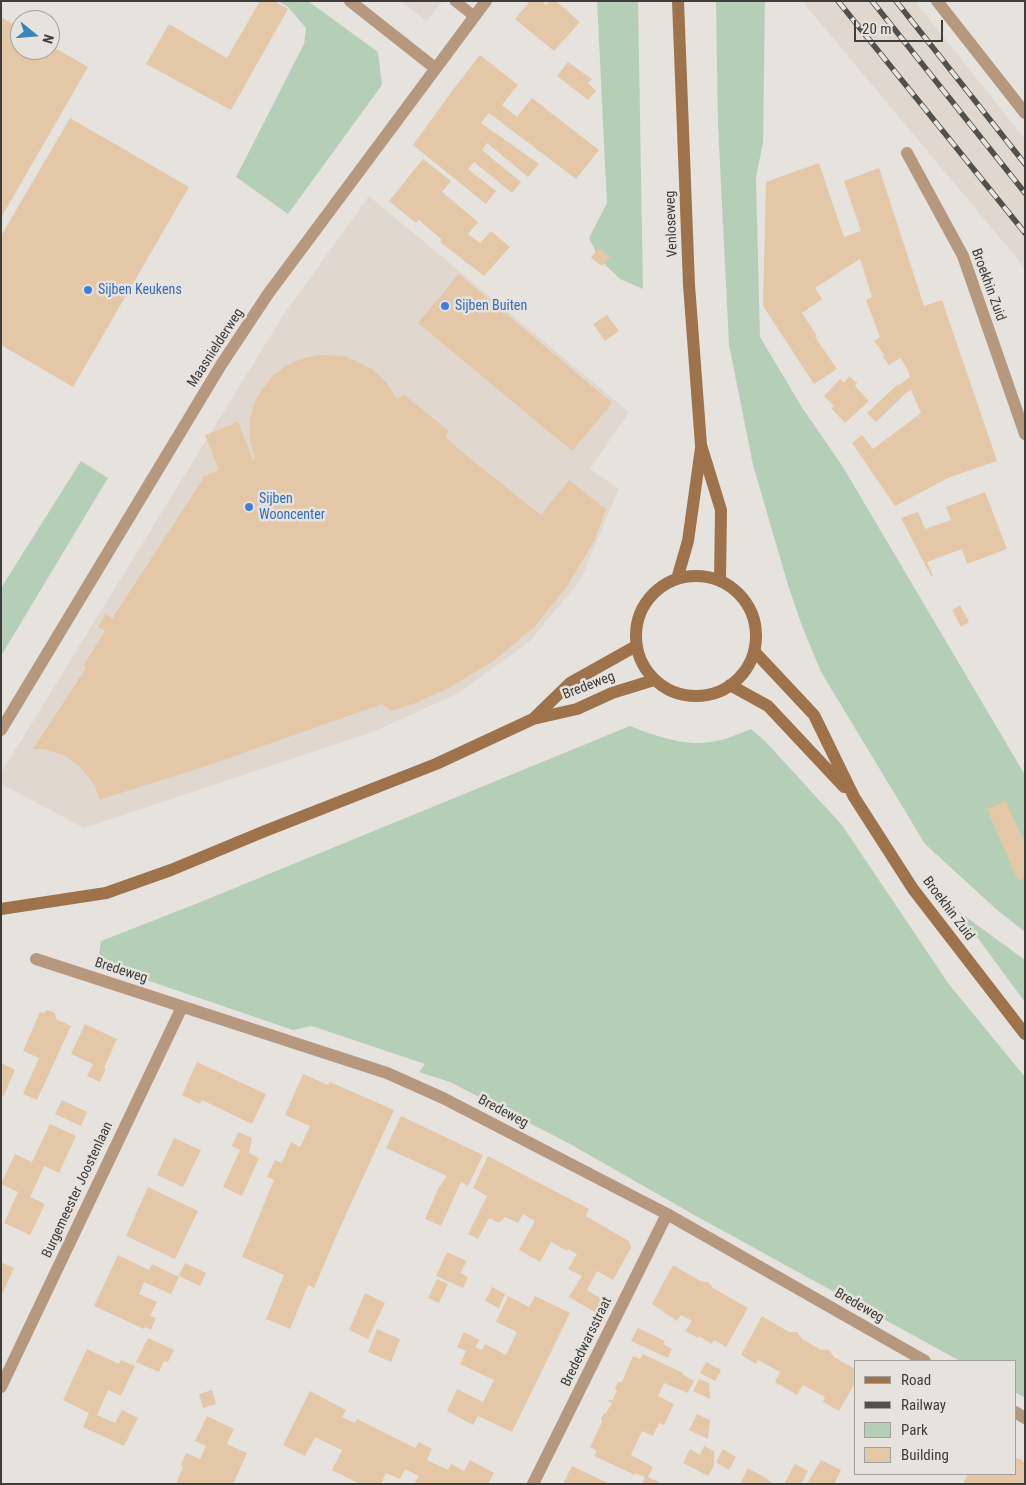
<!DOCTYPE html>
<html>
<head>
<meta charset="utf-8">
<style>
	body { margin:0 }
	#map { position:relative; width:1026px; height:1485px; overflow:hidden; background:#e6e3df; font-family:"Roboto Condensed",sans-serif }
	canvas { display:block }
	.frame { position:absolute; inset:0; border:2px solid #3e3d3b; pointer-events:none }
	.legend { position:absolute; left:854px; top:1360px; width:162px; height:115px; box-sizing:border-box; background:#e6e3df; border:1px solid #a3a19d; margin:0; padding:6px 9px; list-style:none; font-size:15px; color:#3e3d3b }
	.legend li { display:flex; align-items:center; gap:10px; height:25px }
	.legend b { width:25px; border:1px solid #a3a19d }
	.north { position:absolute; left:10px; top:10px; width:50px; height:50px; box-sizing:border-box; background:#e6e3df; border:1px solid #a3a19d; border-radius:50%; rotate:107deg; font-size:14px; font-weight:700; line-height:20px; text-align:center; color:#3e3d3b }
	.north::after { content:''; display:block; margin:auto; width:18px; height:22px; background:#3a85b8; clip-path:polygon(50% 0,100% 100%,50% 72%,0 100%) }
	.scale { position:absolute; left:854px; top:20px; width:89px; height:22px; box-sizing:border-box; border:2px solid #3e3d3b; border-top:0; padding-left:6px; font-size:15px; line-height:18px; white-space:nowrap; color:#3e3d3b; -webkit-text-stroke:4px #e6e3df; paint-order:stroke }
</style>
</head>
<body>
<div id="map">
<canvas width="1026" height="1485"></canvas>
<div class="frame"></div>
<ul class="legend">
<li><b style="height:6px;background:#9e734b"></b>Road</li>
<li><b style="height:6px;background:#51504d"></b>Railway</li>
<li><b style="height:14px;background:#b5cfb7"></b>Park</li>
<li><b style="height:14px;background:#e3c7a6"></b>Building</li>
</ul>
<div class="north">N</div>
<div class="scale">20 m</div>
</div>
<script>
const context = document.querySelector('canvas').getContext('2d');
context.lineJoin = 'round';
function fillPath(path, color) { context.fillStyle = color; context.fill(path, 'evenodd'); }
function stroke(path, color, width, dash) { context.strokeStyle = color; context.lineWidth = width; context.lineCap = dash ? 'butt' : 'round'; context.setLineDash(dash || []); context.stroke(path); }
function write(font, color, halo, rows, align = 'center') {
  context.font = font + ' "Roboto Condensed",sans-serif'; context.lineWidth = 5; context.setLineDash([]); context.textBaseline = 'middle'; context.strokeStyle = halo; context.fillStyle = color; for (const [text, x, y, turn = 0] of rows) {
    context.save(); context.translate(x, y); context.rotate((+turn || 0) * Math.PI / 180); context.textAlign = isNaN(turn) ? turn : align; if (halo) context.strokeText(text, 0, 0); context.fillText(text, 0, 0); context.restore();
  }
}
fillPath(new Path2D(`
	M400,1h43l-16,20z
	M802,1h113l110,138v129z
	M369,196l260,216 -39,57 29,20 -38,90 -51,62 -71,52 -89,40 -286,95 -83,-44v-11l281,-456z`), '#e0d8ce');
fillPath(new Path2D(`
	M278,1h30l70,51 4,33 -94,129 -52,-37 68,-133 2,-16 -18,-21z
	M597,1h41l5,288 -23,-10 -20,-19 -11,-22 18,-35z
	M716,1h49l-2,142 -7,34 4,160 43,72 40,58 182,308v157l-29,-23 -71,-65 -104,-172 -19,-46 -14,-41 -35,-120 -24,-120 -11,-220z
	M81,461l27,17 -107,178v-68z
	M630,726c26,10 52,20 80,16 14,-1 28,-8 41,-13l14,12 77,84 106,158 77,94v321l-10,-6v-31h-55l-264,-145 -126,-72 -120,-62 -31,-10 6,-8 -113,-38 -19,4 -182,-62 -12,-14 2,-13 97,-38z
	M958,911l67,49v41h-1z`), '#b5cfb7');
fillPath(new Path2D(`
	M260,1h15l13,8 -57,101 -85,-46 23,-40 58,34z
	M530,1h12l4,4 3,-4h7l24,21 -26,29 -39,-32z
	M1,17l19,11v22h30v-5l38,22 -87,151z
	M480,55l38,30 -16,20 15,12 15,-19 67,52 -23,29 -87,-66 -8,10 58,41 -11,13 -41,-34 -5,7 39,32 -9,11 -38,-31 -6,7 28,22 -10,13 -73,-59 42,-58z
	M568,62l24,17 -4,4 8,8 -8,9 -31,-24z
	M70,118l119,69 -116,200 -72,-42v-109z
	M423,159l28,22 -9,11 36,30 -10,12 12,9 11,-12 19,16 -26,29 -44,-34 2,-2 -23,-20 -3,3 -27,-22z
	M819,163l25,74 17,-6 -17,-50 35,-13 45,138 18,-6 55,161 -47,16 -55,29 -43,-63 10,-8 11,14 48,-36 -10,-23 -5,3 -30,29 -9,-9 31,-29v2l12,-9 -4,-11 -6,-8 -11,7 -6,-8 2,-1 -11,-15 6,-4 -14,-37 6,-3 -12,-38 -45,29 7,11 -20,14 15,23 -2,1 22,32 -23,15 -51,-78 3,-124z
	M598,248l12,9 -8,9 -11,-8z
	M459,274l153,129 -40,48 -154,-128z
	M607,315l12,16 -14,10 -12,-17z
	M318,355l26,1 28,13 14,13 11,17 7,-4 45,36 -4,6 11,10 85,68 28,-35 37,29 -11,30 -27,46 -33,41 -40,34 -46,28 -36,16 -22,7 -9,-7 -173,61 -107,34 -2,2 -5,-15 -7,-10 -12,-13 -15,-9 -17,-5h-10l-1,-3h2l51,-78 -3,-2 22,-35 -7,-4 8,-13 6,5 91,-140 -1,-2 17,-7 -14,-35 33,-13 15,38 2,-1 -5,-19v-20l5,-19 5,-8 11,-16 16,-12 17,-7z
	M849,376l8,7 -2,3 14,15 -24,22 -14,-15 3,-2 -10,-10 16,-17 4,4z
	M985,492l22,57 -40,15 -5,-15 -35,13 6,14h-2l-30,-58 17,-6 7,17 26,-9 -5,-13z
	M960,605l9,17 -8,5 -9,-17z
	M1006,801l19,43v34l-7,3 -31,-72z
	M48,1010l7,3 1,6 15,7 -34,74 -14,-6 16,-36 -16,-7 17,-39 4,1z
	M85,1024l32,15 -13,29 2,1 -6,13 -13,-6 6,-12 -22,-10z
	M197,1062l69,32 -14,30 -50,-24 -2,4 -18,-9z
	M1,1063l14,7 -12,27 -2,-1z
	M303,1074l25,11 2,-3 64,28 -56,122 -24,56 -6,-3 -18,44 -24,-10 18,-44 -42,-18 32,-77 -7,-3 8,-17 7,3 9,-21 9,5 10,-21 -25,-11z
	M62,1100l25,12 -6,14 -26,-12z
	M401,1116l82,39 -15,31 -7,-4 -20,44 -16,-7 13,-30 9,-13 -61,-28z
	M50,1124l26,12 -17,37 -15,-7 -7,16 -7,15 15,7 -15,31 -26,-12 14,-31 -17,-8 14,-30 17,8z
	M238,1132l14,6 -3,15 10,5 -17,38 -19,-9 17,-37 -8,-4z
	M174,1138l27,12 -18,37 -26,-12z
	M488,1156l101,53 -3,7 43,25 2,7 -18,32 -16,-9 -10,19 15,9 -7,13 -26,-15 13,-21 -14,-7 9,-15 -9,-5 -1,2 -16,-9 -11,20 -21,-12 16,-29 -12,-7 -5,9 -13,-6 -6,6 -10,-5 -11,21 -10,-5 19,-38 -14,-8z
	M148,1187l50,24 -23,48 -49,-23z
	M447,1252l20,9 -7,12 8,4 -5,11 -27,-12z
	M118,1255l31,15 3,-6 27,13 -8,17 -27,-12 -5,12 18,8 -7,14 6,2 -5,12 -6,-3 -1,2 -50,-23z
	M1,1262l13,6 -13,29z
	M185,1263l21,10 -6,13 -21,-10z
	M673,1265l27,16 8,1 5,6 35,20 -22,39 -12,-7 -2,4 -13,-8 -1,2 -13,-7 7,-10 -11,-6 -4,6 -25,-17z
	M437,1279l11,5 -9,19 -11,-5z
	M492,1287l13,7 -6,14 -14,-7z
	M365,1293l20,10 -17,36 -19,-9z
	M508,1296l21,11 6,-11 35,17 -58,119 -34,-16 -5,9 -26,-14 10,-22 26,13 11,-22 -34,-16 6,-13 -9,-4 7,-15 16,8 -5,7 7,3 3,-6 21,11 11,-23 -21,-10z
	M762,1316l27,16h8l5,7 19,11h8l5,7 21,12v14l-16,28 -16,-9 2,-5 -22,-12 -6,10 -12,-7 -10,-6 5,-10 -22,-12 -2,4 -15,-9z
	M638,1328l27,13 -2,3 9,5 -4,9 -37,-17z
	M377,1329l23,10 -9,23 -23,-10z
	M148,1338l26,12 -6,12 -4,-1 -5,11 -23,-10z
	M87,1349l32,15 2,-4 14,6 -14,30 -13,-6 -11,25 18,8 7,-13 16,8 -14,28 -41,-19 6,-14 -26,-13z
	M643,1354l40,19v2l11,6 -6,12 -24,-10 -6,13 16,8 -10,21 -5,-2 -6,13 -11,-5 -11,24 22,12 -5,10 15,7h-21l3,-7 -10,-4v2l-41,-19 3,-5 -7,-4 12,-25 -1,-3 3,-6h2l6,-10 -4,-2 1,-2 3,2 5,-10 -2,-3 3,-6h4l11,-26 7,3z
	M706,1362l15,8 -6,11 -15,-8z
	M699,1379l10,4 1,16 -17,-8z
	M212,1390l4,14 -13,4 -4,-14z
	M310,1391l36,19 -4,7 13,6 2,-4 58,29 4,-6 13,7 -5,11 21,10 3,-6 13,7 6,-11 24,13 -6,11h-74l5,-8 -14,-7 -5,10 -14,-6 -5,11h-21l-28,-14 10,-20 -13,-6 -14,-7 -10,19 -22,-11z
	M697,1414l13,6 -2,19 -19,-9z
	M207,1416l27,13 -7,15 20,9 -14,31h-57l7,-17 -2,-2 5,-12 14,6 6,-13 -11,-5z
	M704,1446l10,5v15l-6,10 -25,-13 7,-14 10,6z
	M723,1449l13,8 -7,13 -13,-8z
	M1015,1458l6,1 4,5v20h-62l5,-10h47z
	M821,1460l20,10 -7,14h-27z
	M795,1464l13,7 -7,13h-17z
	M572,1466l38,18h-47z
	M748,1468l16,9 10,7h-30l-3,-2z`), '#e3c7a6');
stroke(new Path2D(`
	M455,1l19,15`), '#b6987e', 11);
stroke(new Path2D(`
	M350,1l85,67
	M937,1l88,112
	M907,153l56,103 62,178
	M1,730l220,-365 47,-71 218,-293
	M36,959l351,114 56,25 224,116 258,147
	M1,1387l181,-380
	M1015,1412l10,6
	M533,1484l134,-270`), '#b6987e', 12);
stroke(new Path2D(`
	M678,1l11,284 12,160 20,65 -1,71
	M636 636a60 60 0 1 1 120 0a60 60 0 1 1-120 0Z
	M677,579l11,-38 13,-93
	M754,651l60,64 40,82 59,92 112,145
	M730,685l38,21 76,81
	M533,719l37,-36 66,-37
	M1,909l105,-16 65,-23 94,-39 171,-67 97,-45 44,-10 35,-16 42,-13`), '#9e734b', 12);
const rail = new Path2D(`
	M838,1l187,232
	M872,1l153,192
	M896,1l129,163`);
stroke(rail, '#51504d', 5.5);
stroke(rail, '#e6e3df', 4, [11]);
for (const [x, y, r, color] of [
	[88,290,5,"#3f7fe0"],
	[445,306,5,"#3f7fe0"],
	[249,507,5,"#3f7fe0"]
]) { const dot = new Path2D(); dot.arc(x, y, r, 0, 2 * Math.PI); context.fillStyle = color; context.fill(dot); stroke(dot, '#e6e3df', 2); }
write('14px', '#3e3d3b', '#e6e3df', [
	["Venloseweg",672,224,-92],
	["Broekhin Zuid",988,285,70],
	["Maasnielderweg",216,348,-57],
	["Bredeweg",589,686,-21],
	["Broekhin Zuid",948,909,53],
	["Bredeweg",121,971,18],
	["Bredeweg",503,1112,28],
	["Burgemeester Joostenlaan",78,1190,-65],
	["Bredeweg",859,1306,30],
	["Brededwarsstraat",587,1342,-64]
]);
write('14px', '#366cbe', '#e6e3df', [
	["Sijben Keukens",98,290],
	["Sijben Buiten",455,306],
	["Sijben",259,499],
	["Wooncenter",259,515]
], 'left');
</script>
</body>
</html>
